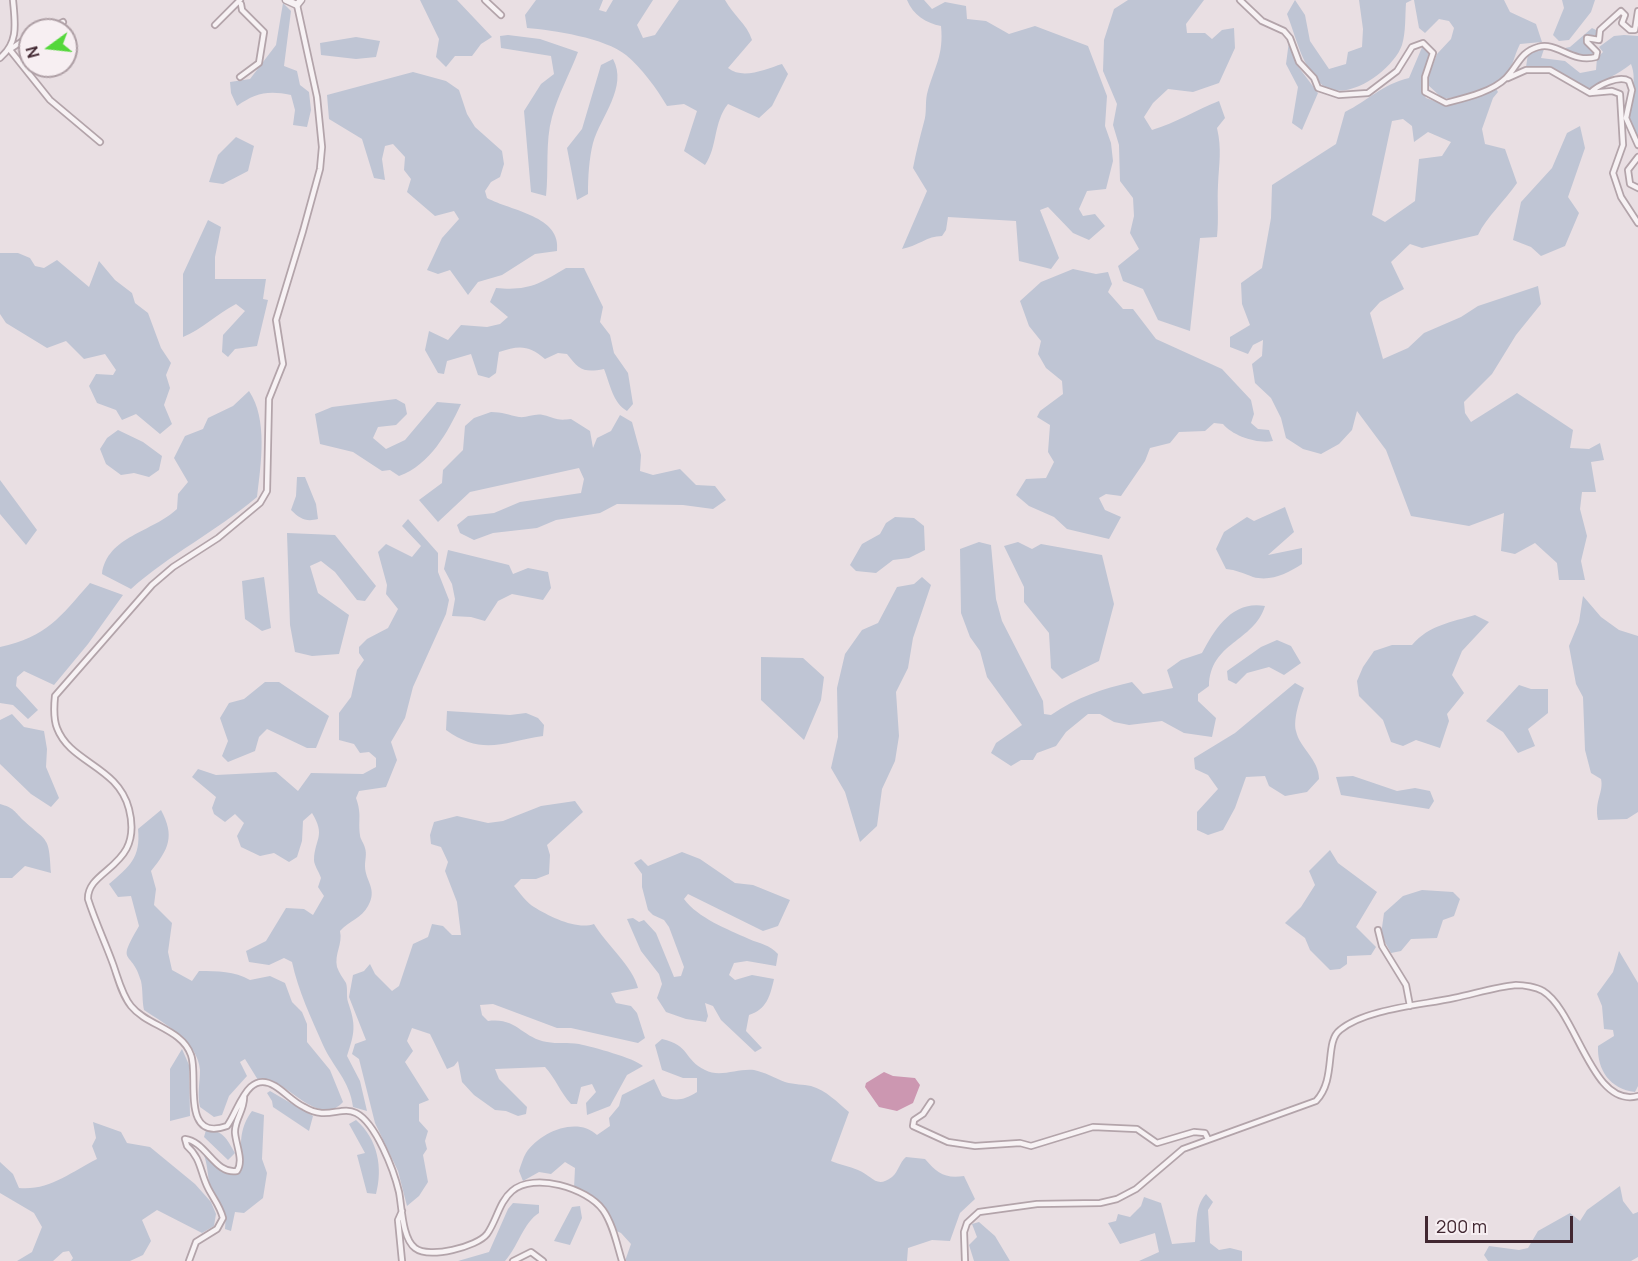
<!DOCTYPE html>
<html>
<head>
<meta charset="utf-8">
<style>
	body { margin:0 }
	#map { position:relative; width:1638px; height:1261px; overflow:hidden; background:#e9dfe3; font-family:Manrope,sans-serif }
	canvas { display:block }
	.north { position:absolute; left:18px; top:18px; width:60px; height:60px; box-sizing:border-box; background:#f7eff2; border:2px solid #ae9fa5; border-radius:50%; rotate:255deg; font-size:16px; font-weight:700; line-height:24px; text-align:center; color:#412731 }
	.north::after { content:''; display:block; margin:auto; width:21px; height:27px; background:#54d73b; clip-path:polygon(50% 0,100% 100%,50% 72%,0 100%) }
	.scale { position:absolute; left:1425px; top:1216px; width:148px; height:27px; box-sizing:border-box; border:3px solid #412731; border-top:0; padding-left:8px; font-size:18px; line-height:21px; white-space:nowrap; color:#412731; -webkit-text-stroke:4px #f7eff2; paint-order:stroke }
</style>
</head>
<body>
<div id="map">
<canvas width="1638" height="1261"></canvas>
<div class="north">N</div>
<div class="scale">200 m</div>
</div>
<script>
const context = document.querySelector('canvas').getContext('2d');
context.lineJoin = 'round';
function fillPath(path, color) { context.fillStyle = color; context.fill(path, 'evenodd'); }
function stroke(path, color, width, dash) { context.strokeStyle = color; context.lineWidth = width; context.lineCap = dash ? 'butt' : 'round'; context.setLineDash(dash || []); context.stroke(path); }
fillPath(new Path2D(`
	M420,0h37l35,37 -11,7 -9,12h-17l-9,11 -10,-10 3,-18z
	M536,0h67l-4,10 7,2 7,-12h40l-16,25 6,13 12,-3 24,-35h46c8,15 22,24 27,40l-24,28c15,12 38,1 54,-4l6,10 -16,32 -13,12 -31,-14c-15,19 -10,42 -23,61l-21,-14 13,-40 -13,-7 -17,2c-10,-17 -26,-39 -41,-51 -21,-17 -73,-25 -99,-27l-2,-13z
	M907,0h17l8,9 13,-7 21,4 1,13 19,2 23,13 26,-8 53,20 19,50 -2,30 6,17 2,18 -7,28 -19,2 -8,18 4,7 12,-2 10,12 -16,14 -16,-7 -25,-26 -8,3 19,48 -8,11 -32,-8 -3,-40 -68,-4 -2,13 -4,6c-15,0 -24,10 -40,13l25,-58 -14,-23c3,-16 7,-31 11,-46 3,-9 1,-19 3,-28 7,-27 17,-38 14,-68 -15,-3 -28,-11 -34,-26z
	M1128,0h76l-18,24 1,9h18l7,6 10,-9 12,-2 1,20 -16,35 -26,9 -25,-3 -15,14 -9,14 8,13c24,-7 44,-20 67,-29l6,17 -8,10c5,22 2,35 1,57 -1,18 1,33 -1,52l-17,1 -10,93 -32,-11 -15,-31 -20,-8 -5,-15 21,-17 -9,-16 4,-17 -1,-18 -13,-17 -1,-36 -6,-20 4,-21 -14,-33 1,-31 10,-31z
	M1295,0l10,15 5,26 19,28 17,-5 2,-12 14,-5 1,-18 -4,-29h53l-6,3c-1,13 0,29 -4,42 -8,24 -57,61 -81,39 -19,-17 -25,-47 -34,-70z
	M1414,0h90l6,12 26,12 6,18 -22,2c-3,6 -5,12 -7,18 -10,25 -46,34 -70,37l-17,-16 11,-29 14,-15 3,-11 -5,-7 -10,-2 -14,14 -6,-5z
	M1562,0h33l-4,12 -22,28 -10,1 -6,-6 11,-27z
	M283,3l8,8 -7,55 13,5 3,14 9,7 2,18 -4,17 -14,-2 2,-15 -4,-15c-23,-5 -36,-2 -54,11l-6,-13 -1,-11 20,-3 26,-34z
	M1592,28l4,2v5h-8l-4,6 11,13 -7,3 -28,-8 10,-2z
	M508,35l32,4 38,13c-8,21 -20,43 -26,65 -7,25 -3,53 -6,79l-15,-4 -7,-81 17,-27 13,-10 -3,-18 -50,-8 -1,-12z
	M1624,35l14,1v104c-4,-9 -9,-18 -9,-28 0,-18 9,-30 2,-48 -13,11 -29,16 -43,26l-36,-21 -26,-2 2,-13 16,-5 -3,9 24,3 15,12 16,-3 1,-12 6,-6 -4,-5 15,-11z
	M356,37l24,4 -4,16 -20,2 -35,-4 -1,-12z
	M1289,41l8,24 21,28 -16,37 -10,-7 6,-36 -12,-23z
	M1423,45l9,11c-6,16 -16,25 -6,42l19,7 50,-18 3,5 -5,6 -11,31 3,15 20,5 12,34c-12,18 -30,33 -39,52l-56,13 -12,-4 -19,18 13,27 -24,13 -10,11 13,46 25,-11 16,-15 37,-16 17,-11 60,-20 3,18 -25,31 -24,39 -28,28 1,11 6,9 46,-29 56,37 -3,18 19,1 11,-6 4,17 -13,2 5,30h-14l-2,17 7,27 -6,25 4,19h-26l-2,-17 -22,-20 -20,11 -14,-3 3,-38 -35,13 -58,-10 -25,-66 -29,-39 -5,19 -13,14 -18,10 -18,-5 -17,-11 -5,-20 -10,-20 -16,-15 -3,-19 10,-8 1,-16 -10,5 -5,9 -18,-7v-10l20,-12 -8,-21 -1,-21 21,-15 9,-50 1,-33 64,-41 9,-32c22,-11 38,-28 64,-34zM1403,119l9,7 2,16 14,-10 23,10 -9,14 -23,3 -4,42 -30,21 -13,-7 20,-94z
	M613,59c15,28 -12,57 -20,84 -4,16 -5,34 -5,51l-11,6 -10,-52 15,-19 19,-64z
	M413,72l33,9 13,9 8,24 8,13 27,24 2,13 -4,13 -9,5 -6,9 2,7c24,13 75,18 70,53l-22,3 -33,21 -24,7 -10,13 -18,-25 -12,4 -11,-4 15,-32 17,-19 -5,-8 -19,5 -28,-24 4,-13 -7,-9 1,-13 -12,-13 -8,2 -3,13 3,21 -11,-2 -12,-39 -33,-20 -2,-24z
	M1580,126l5,22 -17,49 11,16 -14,33 -24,10 -10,-9 -18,-7 8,-38 31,-34 15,-35z
	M236,137l18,9 -6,25 -25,13 -14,-2 9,-27z
	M208,220l13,7 -6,30v22h51l-3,20 5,1 -11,46 -22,3 -7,8 -6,-5 1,-17 22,-24 -9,-7c-19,10 -34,25 -53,33v-63z
	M0,253h18l12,5 5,8 9,2 13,-8 32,27 10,-26 16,19 17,13 3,10 13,10 13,35 10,15 -5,12 4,13 -6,17 8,19 -12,10 -24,-20 -14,6 -6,-10 -19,-7 -8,-17 7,-12 17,1 3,-5 -11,-16 -21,5 -18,-18 -19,7 -41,-25 -6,-9z
	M566,268h18l19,39 -3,15 10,13 4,18 14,20 5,31 -6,7c-14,-8 -17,-27 -23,-42 -20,4 -25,1 -37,-15l-9,-1 -13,6c-16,-14 -26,-14 -46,-7l-3,21 -7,5 -11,-3 -7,-21 -24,7 -3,13 -6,-1 -13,-23 4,-19 19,9 13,-15 26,2 13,-3 8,-7 -18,-15 6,-14c33,3 43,-4 70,-20z
	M1073,269l23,5 12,-2 4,12 -4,8 15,17h10l23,30 66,30 29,31 3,14 -3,9 7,6 11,1 4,11c-16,3 -40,-5 -50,-17l-9,-1 -9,8 -26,1 -9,11 -20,5 -5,13 -24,35 -15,-2 -7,4 6,12 16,7 -12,22 -42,-10 -13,-12 -25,-11 -13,-11 10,-16 20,-1 8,-16 -6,-10 2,-27 -13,-8 3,-6 23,-17 -1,-13 -16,-13 -8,-14 3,-13 -12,-15 -9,-25 21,-19z
	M249,391c19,28 12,73 8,106 -40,34 -87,57 -126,92l-29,-15c5,-38 51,-42 75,-65l1,-15 10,-12 -14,-24 11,-22 18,-7 5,-11 25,-12z
	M396,399l9,5 2,10 -11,11 -18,2 -5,11 13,11 19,-9 32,-38 24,2c-13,28 -31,61 -62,72l-9,-6 -8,1 -29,-19 -33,-8 -5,-30 17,-7z
	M491,412c11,0 18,3 28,5 8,1 16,-4 24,-2 13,3 13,6 28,4l19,12 3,17 4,-10 14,-7 9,-16 12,7 9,33 -1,16 13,4 27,-6 16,16 19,1 11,14 -13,9 -30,-4 -66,-1 -17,9 -44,7 -19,8 -44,5 -19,7 -14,-7 -3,-8 11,-9 26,-3 26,-11 61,-9 3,-14 -5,-11 -109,24 -32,30 -19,-22 23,-17 1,-13 20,-20 2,-24 9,-8z
	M118,430l25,12 19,14 -3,14 -10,7 -15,-4 -13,2 -15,-11 -6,-15 7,-11z
	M297,477h8l11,27 2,15c-12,3 -18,0 -27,-9l5,-14z
	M0,480l37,50 -11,15 -26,-31z
	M1285,507l9,25 -26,23 34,-7v16c-14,9 -31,18 -49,13 -10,-4 -17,-7 -27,-8l-10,-20 8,-17 23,-15 7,4z
	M895,517l19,1 10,8 1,24 -16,8 -16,2 -17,13 -20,-2 -6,-6 12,-21 18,-10 6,-11z
	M408,519l30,34v19l11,28 -3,14 -33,73 -8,31 -14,24 6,18 -11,27 -27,4 -3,7c6,17 2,21 4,37 0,4 4,8 5,13 2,6 0,12 0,18 0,15 13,23 3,40 -6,12 -19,15 -28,25 3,13 -6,23 -3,36 2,6 6,11 9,16 2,6 0,13 2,19 8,23 7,30 -1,54l13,25 7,30 -14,-4c-3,-26 -20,-40 -30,-62 -12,-27 -25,-55 -31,-83l-8,-4 -15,7 -20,-3 -3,-11 20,-10 20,-33 18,1 9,6 11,-19 -6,-9 3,-9c-2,-6 -7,-13 -7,-18 1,-22 12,-24 -2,-47l-9,8 -1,20 -5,16 -8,5 -15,-9 -14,3 -19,-9 -4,-11 7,-13 -9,-9 -10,8 -11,-8 -2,-6 4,-11 -24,-20 6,-8 18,6 60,-3 22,19 13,-18 52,1 13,-7v-9l-7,-6 -9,1 -6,-9 -15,-4v-27l12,-16 6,-27 7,-10 -5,-7v-6l8,-8 21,-11 10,-19 -12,-15 1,-9 -9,-33 8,-8 26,13 9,-11 -19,-20z
	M287,533l48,2 41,51 -11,15 -8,-1 -22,-28 -14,-11 -11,5 8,27 31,22 -10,39 -27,2 -17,-4 -5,-27z
	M979,542l12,3 5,54 6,22 41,80 1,13 7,1c26,-18 51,-26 81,-33l11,12 30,-6 -6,-18 14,-10 21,-7c13,-24 30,-53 63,-47 -11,36 -55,36 -56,80l-11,8v7l18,17 -4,19 -28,-4 -22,-12 -33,4 -15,-3 -14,-8h-12l-22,18 -10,14 -19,7 -4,7h-12l-10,6 -20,-13 5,-10 26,-18 -35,-48 -7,-26 -10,-14 -9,-24 -1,-64z
	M1018,542l14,7 9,-5 61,11 12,49 -15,57 -37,18 -11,-11 -2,-35 -25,-31v-15l-20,-41z
	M448,550l61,15 4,9 15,-6 20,4 3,16 -8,12 -31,-6 -14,7 -13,20 -14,-4 -19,-1 3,-17 -3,-15 -8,-15z
	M264,577l7,51 -9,3 -17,-12 -3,-38z
	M922,577l9,8 -18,53 -5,30 -12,24 3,44 -4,25 -13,28 -5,37 -17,16 -15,-50 -14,-24 7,-31 -1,-49 8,-34 17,-24 16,-7 19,-36 17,-3z
	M90,583l33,12 -35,49 -34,41 -30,-14 -7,6 -1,9 22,24 -10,9 -15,-14 -13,-2v-56c47,-10 60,-30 90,-64z
	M1583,596l18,21 18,13 19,6v176l-11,7 -29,1c-4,-19 6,-28 3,-41l-10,-6 -6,-23 -2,-53 -7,-13 -7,-38 10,-24z
	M1475,615l14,7 -27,29 -10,24 12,18 -17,21 2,7 -9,27 -24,-8 -13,6 -12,-4 -8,-22 -24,-24 -2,-15 6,-14 11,-16 18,-6h20c17,-20 40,-23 63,-30z
	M1277,640l14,6 10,17 -17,12 -15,-8 -22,6 -11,11 -8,-4 -1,-9 34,-24z
	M761,657l42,1 21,19 -3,23 -17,40 -43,-40z
	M265,682h14l50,34 -13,32h-9l-40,-19 -8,8 -4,14 -27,11 -6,-6 6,-15 -8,-23 9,-15 15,-4z
	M1295,683l9,5c-4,11 -11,31 -8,43 4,18 23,28 23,48l-12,13 -22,4 -16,-10 -4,-10 -19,1 -11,31 -12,22 -15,5 -11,-5v-18l21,-23 -10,-14 -13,-6 -1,-11 41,-25z
	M1519,685l12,4h17v24l-20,16 7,17 -17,7 -15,-21 -17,-11z
	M447,711l63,4 16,-2 12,5 6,7 -1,11c-39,6 -61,20 -97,-6z
	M12,714l12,13 20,4 3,18 -1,18 13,31 -8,9 -20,-13 -31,-30v-44z
	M1353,776l44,15 18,-3 15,3 4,10 -5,8 -88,-14 -5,-18z
	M575,801l8,11 -36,33 3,10 -1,19 -13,5h-15l-7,7c6,7 13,17 20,21 16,10 43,23 60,17 13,21 39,43 44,64l-27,5 5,10 15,3 6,7 8,25 -7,5 -67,-15h-14l-64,-24 -13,1 2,10 6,6c29,-4 34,17 59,21 10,2 21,0 32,2 14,3 55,14 64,22l-16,9 -17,31 -23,9 -1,-12 10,-11 -4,-8 -11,3 -4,17h-6c-11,-12 -15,-25 -26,-37l-50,2 4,10 28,28 -1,7 -8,2 -12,-5 -11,-1 -21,-15 -12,-13 -4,-21 -4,5 -7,3 -17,-35 -18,-6 -5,13 6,10 -8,11 24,38 -10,4v17l9,10 -3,10 2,8 -4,6 5,27 -9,14 -12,10 -9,-35 -23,-48 -16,-64 -7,-5 3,-10 11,-4 -17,-43 4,-22 11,-4 6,-7 5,10 17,17 7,-5 14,-42 15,-7 4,-13 11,2 9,9h9l-4,-33 -12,-31 3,-9 -7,-15 -10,-3 -1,-9 4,-13 23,-6 31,7 15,-2 38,-15z
	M0,804c14,4 13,6 23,16 25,23 26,15 28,53l-26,-7 -13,12h-12z
	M161,810c14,26 8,39 -10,61l5,18 -2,16 18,18 -4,29 4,18 20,11 7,-10c19,0 35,0 51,9l20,-4 15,7 7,19 10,10 5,12v18l23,28 13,32c-21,23 -48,-10 -67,-19 -5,-3 -13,-2 -18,-3l-13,-21 -5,3 7,14 -18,20 -7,19 -8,2 -14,-10c-3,-13 0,-24 0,-37 -2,-28 -35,-46 -56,-60 -2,-9 -1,-20 -3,-29 -9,-33 -26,-14 -2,-55l-8,-30 -13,1 -9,-13c20,-17 32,-26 29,-55z
	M1330,850l8,13 39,29 -21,35 20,20 -5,8 -24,1v8l-7,5 -10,1 -20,-20 -5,-12 -20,-15 16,-16 14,-22 -6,-14z
	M682,852l18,7 35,24 18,2 37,15 -12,26 -15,5 -75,-37 -4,5c14,19 43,30 65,40 11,5 20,5 29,15l-2,12 -29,-5 -13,2 -5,12 6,5 17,-5 22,4c-4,17 -7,30 -25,36l-3,16 16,17 -7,4 -34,-32 -8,-14 -8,-3 3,13 -2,6 -20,-3 -20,-7 -9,-14 5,-14 -3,-10 -18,-23 -14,-32 6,-1 6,4 5,-2 12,13 18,44 7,-1 3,-9 -15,-40 -5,-7 -11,-5 -5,-5 -6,-23v-13l-8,-11 7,-4 7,7z
	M1422,890l31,2 7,7 -6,17 -11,4 -6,18 -26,1 -10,12 -10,2 -10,-18 3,-22 19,-17z
	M1619,951l19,32v103l-3,6c-25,-3 -38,-22 -37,-46l16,-10 -1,-6 -9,-1 -2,-23 -5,-12 16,-22z
	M662,1039c28,6 22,21 43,31 15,8 33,-2 49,0 10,2 21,8 31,12 10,3 18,2 26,4 15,4 27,17 38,26l-18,49c9,4 18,5 27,9 15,6 18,19 34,7 7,-6 7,-14 14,-20l19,2c12,14 20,20 39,17l11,23 -15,14 -10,28 -18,-1 -24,8 -1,13h-282l6,-17 -10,-11 -11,-5c-8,-19 -17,-29 -36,-40l1,-20 -10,-6 -14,12 -12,-2 -16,9 -4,-10c2,-6 4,-13 7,-18 14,-21 51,-37 71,-18l13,-9 -1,-8 10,-12 3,-11 32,-16 8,17c14,6 22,4 35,-4v-14h-14l-21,-8 -7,-25z
	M182,1049l7,16 1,51 -20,5v-52z
	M270,1091l43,25 -4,15 -36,-24 -1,-6 -5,-8z
	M252,1111l12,4 -2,44 5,14 -4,25 -19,15 -9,-1 -4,19 -6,-2c3,-24 -10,-25 -15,-44 -3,-11 -2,-21 -7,-32l3,-1 14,14 16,3 6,-7c-2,-20 -2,-35 10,-51z
	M356,1120c22,19 27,48 20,74l-9,-1 -10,-38 8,-2 -16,-29z
	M93,1122l28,10 6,11 23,4 45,37 16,18 5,12 -2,12 -12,7 -45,-23 -15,10 9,21 -8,14 -13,6h-59l2,-3 -4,-7 -6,1 -10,9h-36l15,-9 10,-25 -8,-14 -34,-20v-31l13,12 6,14c30,3 52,-16 78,-29l-5,-13 4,-8z
	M206,1130c17,0 21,9 29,23l-7,7 -24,-23z
	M1620,1186l3,15 10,13 5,-2v45l-7,4h-143l-4,-6 5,-9 30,4 9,-2 10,-17 32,-18 10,8 7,-11z
	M1206,1194l7,8 -5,8 2,33 9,7 11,-2 12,3v10h-103l20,-9 -4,-19 -35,11 -12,-21 8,-2 2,-7 12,3 11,-11 3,-9 17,6 11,41 23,-2c2,-16 -1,-35 11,-48z
	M513,1203l26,2v8c-16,10 -21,34 -34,48h-47l31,-9 19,-43z
	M580,1206l2,12 -12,27 -16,-4 18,-34z
	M979,1222l16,14 15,25h-36l-5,-16 8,-8 -5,-13z`), '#bfc5d4');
fillPath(new Path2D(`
	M884,1072l9,4 22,2 5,7 -7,18 -16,8 -18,-4 -14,-20 1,-4z`), '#cc97b1');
const minor = new Path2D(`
	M485,0l16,15
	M1240,0l22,21 22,10 6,7 9,24 15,16 4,10 21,7 29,-2 29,-22 15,-24 11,-4 10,10 -8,24v15l21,11c19,-5 46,-11 60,-25 12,-12 14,-26 32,-31 19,-6 34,17 58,10l1,-5 -10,-10v-4l12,2 1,-10 21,-19 4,4 -3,8 8,7h5l3,-19
	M297,5l20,92 5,50 -2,22 -17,62 -27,89 7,44 -14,35 -2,92 -7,12 -42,35 -45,29 -21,18 -97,111c-1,10 -2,22 2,32 13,35 61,38 72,81 15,59 -42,59 -41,90 7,22 17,43 25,65 5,14 9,31 18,42 16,20 51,23 60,49 8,20 -11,88 36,71 12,-16 20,-57 48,-40 10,6 18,16 29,21 23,14 37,-2 52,6 20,10 38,58 43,79 3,15 3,46 16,56 14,11 62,-1 72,-14 10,-14 12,-32 25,-43 22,-19 75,-3 91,19 10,14 14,35 19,51
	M215,25l25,-25
	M49,30l14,-8
	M12,48l18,-12
	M10,50l40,50 50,42
	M0,58c19,-16 15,-35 13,-58
	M240,77l19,-14 5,-31 -22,-22 -1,-6
	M1508,78l18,-8h24l40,23 22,-2 8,3 3,51 -10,28 8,24 17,26
	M1590,93c8,-8 29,-18 39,-12l3,9 -6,28 12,27
	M1638,157l-10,13 2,14 8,4
	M1378,930l4,16 24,39 4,21
	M931,1102l-8,12 -9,6 -1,6 35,16 27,4 45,-3 11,3 62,-19 44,2 20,14 37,-11 11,1 3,6
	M189,1261l7,-19 21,-13 6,-11c-3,-12 -10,-20 -15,-30 -8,-16 -7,-30 -21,-42l-2,-7c21,2 30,36 52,32 7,-10 -1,-26 -2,-38 -1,-13 10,-23 9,-37
	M402,1261l-4,-41 4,-9
	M513,1261l18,-9 12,9
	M965,1261l-1,-29 3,-9 12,-11 58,-8 63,-1 17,-4 19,-10 47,-40 133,-48c21,-22 8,-59 24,-71 25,-21 82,-25 114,-32 20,-4 41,-11 62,-13 8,0 20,2 27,6 34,21 49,118 95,105`);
const tertiary = new Path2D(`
	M286,0l11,5 4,-5`);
stroke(minor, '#b3a4aa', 8);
stroke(tertiary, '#b3a4aa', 9);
stroke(minor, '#f7f2f4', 4.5);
stroke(tertiary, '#f7f2f4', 6);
</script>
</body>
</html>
